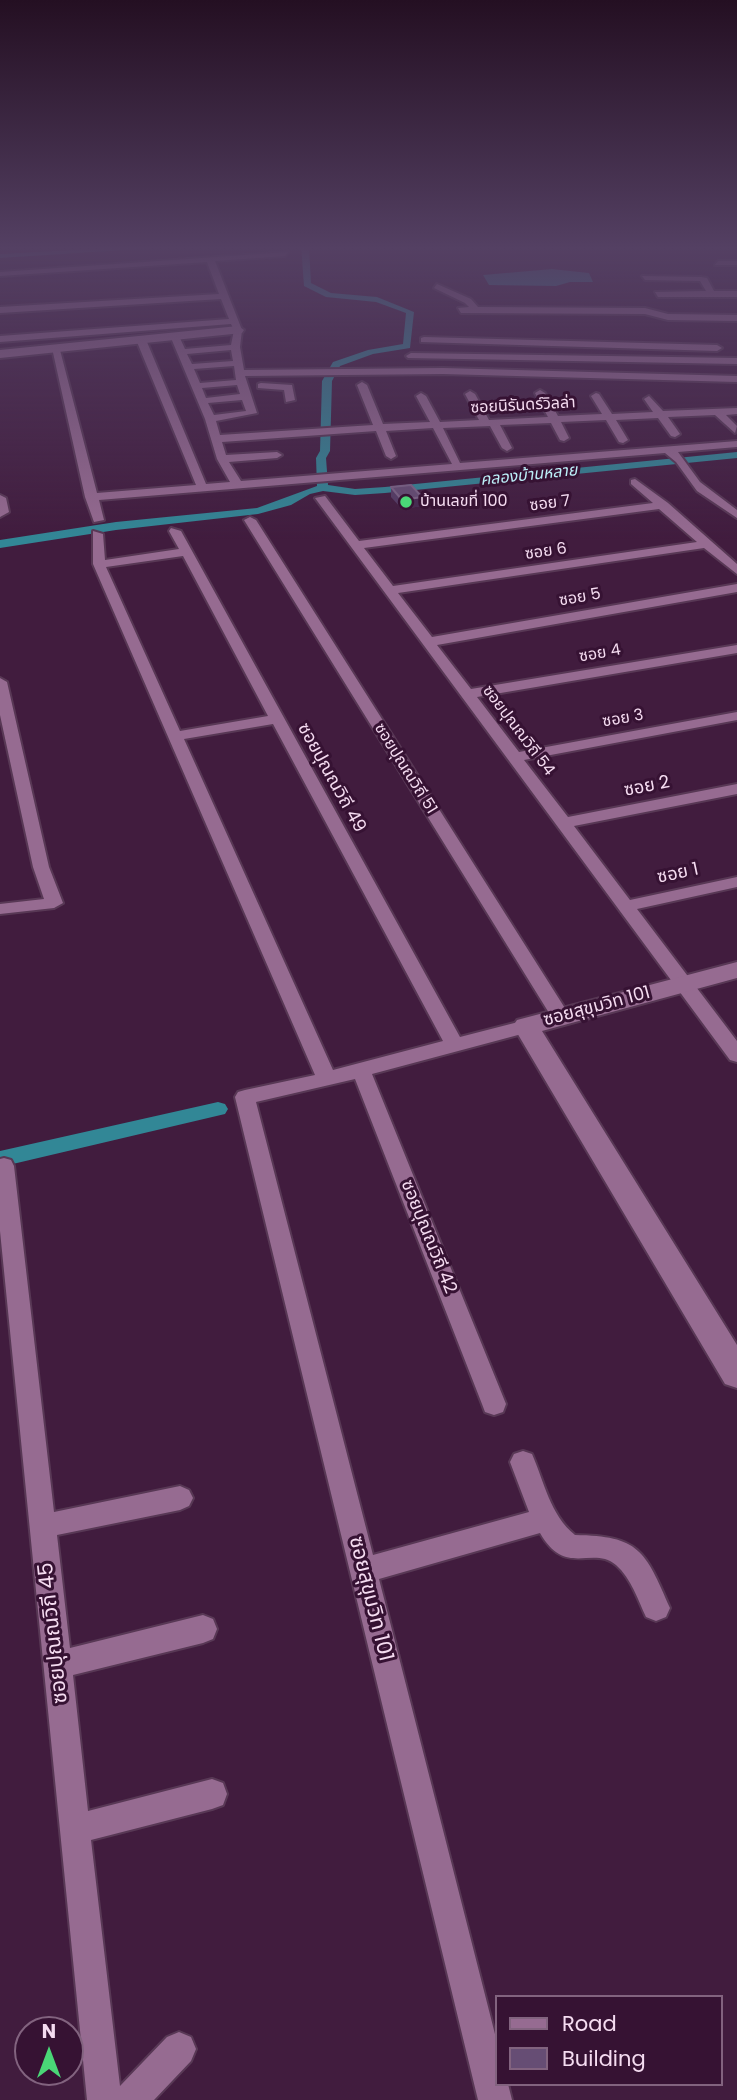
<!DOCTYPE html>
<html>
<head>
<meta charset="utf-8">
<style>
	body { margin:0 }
	#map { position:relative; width:737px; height:2100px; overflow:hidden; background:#411c3e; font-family:Poppins,sans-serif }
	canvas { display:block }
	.legend { position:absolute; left:495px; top:1995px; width:228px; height:91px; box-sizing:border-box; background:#361233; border:2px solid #82637f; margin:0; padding:9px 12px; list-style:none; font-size:21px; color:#f5dcf1 }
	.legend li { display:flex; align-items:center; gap:14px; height:35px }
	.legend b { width:35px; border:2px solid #82637f }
	.north { position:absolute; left:14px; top:2016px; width:70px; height:70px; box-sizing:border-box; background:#361233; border:2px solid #82637f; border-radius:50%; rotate:0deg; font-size:19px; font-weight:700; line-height:28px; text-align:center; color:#f5dcf1 }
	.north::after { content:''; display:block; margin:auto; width:24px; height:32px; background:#4ad777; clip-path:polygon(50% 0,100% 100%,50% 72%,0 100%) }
</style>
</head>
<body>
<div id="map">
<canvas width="737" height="2100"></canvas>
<ul class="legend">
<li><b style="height:9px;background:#966b91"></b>Road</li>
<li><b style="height:19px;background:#664d74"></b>Building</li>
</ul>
<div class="north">N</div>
</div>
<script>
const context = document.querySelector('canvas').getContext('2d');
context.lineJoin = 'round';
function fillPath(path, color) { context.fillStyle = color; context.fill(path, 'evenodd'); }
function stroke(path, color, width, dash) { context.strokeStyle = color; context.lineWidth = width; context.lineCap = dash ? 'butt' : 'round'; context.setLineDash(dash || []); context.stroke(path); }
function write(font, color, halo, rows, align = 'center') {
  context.font = font + ' Poppins,"Noto Sans Thai",sans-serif'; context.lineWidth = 6; context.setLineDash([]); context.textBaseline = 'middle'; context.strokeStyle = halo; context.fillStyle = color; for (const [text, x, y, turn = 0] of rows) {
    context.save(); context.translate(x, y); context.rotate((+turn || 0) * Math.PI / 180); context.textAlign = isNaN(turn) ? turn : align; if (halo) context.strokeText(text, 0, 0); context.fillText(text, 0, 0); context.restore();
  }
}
fillPath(new Path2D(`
	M552,269l37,4 4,9h-23l-14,4 -67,-1 -6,-10z`), '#328796');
fillPath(new Path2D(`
	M146,246h41l-187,12v-4z
	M301,246h8l2,37 20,10 46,4 37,15 -4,36 -37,6 -33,12 -8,15 -2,70 -4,7 2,27 27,4 30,-2 352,-35v6l-352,35 -30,2 -32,-4 -13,3 -19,11 -33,9 -142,16 -116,18v-8l116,-18 141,-14 60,-22 -1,-28 4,-7 2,-70 11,-19 35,-12 35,-6 3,-31 -30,-11 -50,-5 -22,-11z
	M218,1102l7,2 3,5 -3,5 -225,53v-16z`), '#328796');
const street = new Path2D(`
	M288,252l-3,4 -70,5 27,69 -2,17 4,23 199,-2 294,8v6l-294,-8 -198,2 12,37 -41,8 4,14 153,-10 -16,-40 5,-3 5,3 16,39 47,-2 -14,-26 5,-3 5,3 14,26 39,-2 -14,-26 5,-3 5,3 14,26 59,-3 -13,-24 5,-3 5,3 13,23 44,-2 -11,-18 5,-3 3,1 13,20 41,-2 -9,-13 5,-3 14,15 74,-3v6l-11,1 11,11 -2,7 -20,-18 -47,2 12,17 -5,3 -4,-1 -13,-18 -42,2 12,20 -5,3 -4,-1 -13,-22 -45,2 8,16 -5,3 -4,-1 -9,-17 -51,2 12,23 -5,3 -5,-3 -12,-22 -47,2 17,35 277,-22v6l-59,5 22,30 37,28v8l-40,-27 -21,-29 -11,-9 -566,47 5,20 -10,2 -9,-25 -33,-149 8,2 37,143 99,-8 -59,-143 5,-3 5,3 59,142 24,-2 -13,-23 -12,-40 -34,-81 8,-2 6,13 46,-4 3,-15 -3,-6 -231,18v-6l229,-17 -8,-20 -221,14v-6l219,-13 -12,-32 -207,14v-4zM231,350l2,11 -41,3 -5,-10zM234,366l2,14 -36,3 -6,-14zM237,385l3,9 -34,4 -4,-10zM242,400l4,11 -32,4 -6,-12zM433,428l19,36 -211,17 -12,-19 48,-4 5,-3 -5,-3 -51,3 -4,-13 154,-11 10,25 5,3 5,-3 -10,-25z
	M718,261h19v4h-22z
	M642,276l59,1 6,1 7,13h23v6h-79l-3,-5 51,-1 -6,-10 -55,-1z
	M437,284l34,15 7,8 167,1 23,6 69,1v6l-69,-1 -23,-6 -184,-1 -3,-5 11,-1 -4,-4 -31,-15z
	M424,337l293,8 5,3 -5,3 -296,-9v-4z
	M411,353l326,5v6l-329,-6 -2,-2z
	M261,383l31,2 3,15 -9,2 -2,-12 -26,-2v-4z
	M635,479l33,24 69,61v10l-33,-26 -306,45 34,44 305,-53v8l-300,53 34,44 266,-44v8l-260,44 42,55 218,-40v8l-213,40 44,57 169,-33v10l-163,32 56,74 107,-23v10l-100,22 100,132v21l-7,-2 -415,-562 10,-2 34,45 294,-38 -22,-19v-4zM659,509l38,33 -304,44 -29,-38z
	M0,495l6,3 3,14 -9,5z
	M250,517l6,3 312,493 2,4 -2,4h-14l-310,-501z
	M171,528l10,3 279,506 66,-17 7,1 2,5 -2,5 -161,43 134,330 -3,8 -9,3 -9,-3 -3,-8 -127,-325 -99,23 117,453 156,-43 -19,-50 4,-8 9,-3 9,3c12,27 18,61 43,81 64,1 70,15 95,73l-4,9 -10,4 -10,-4c-8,-17 -15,-39 -30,-52 -24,-20 -50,13 -76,-32l-161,46 118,463v42h11l4,16h-34l-243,-1003 3,-5 7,-2 70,-15 -222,-511v-33l10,3 2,26 74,-11 -10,-18zM183,556l85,160 -88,15 -74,-164zM273,724l170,317 -110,29 -149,-331z
	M0,678l7,4 42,185 14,36 -9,5 -54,6v-10l44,-5 -11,-32 -33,-152z
	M4,1158l7,2 3,6 40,346 126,-26 9,4 4,8 -4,8 -9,4 -123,25 13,113 133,-33 10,4 4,10 -4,10 -10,4 -130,32 15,136 124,-32 11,4 4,11 -4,11 -11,4 -121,31 29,246 47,-49 12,-5 12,5 5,12 -5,12 -37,39h-67l-87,-869v-72z`);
const secondary = new Path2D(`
	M238,326l6,4 -2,3 -242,25v-8z
	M737,962v16l-195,53 195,314v43l-12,-4 -212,-358 4,-6z`);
stroke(street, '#583855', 4);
stroke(secondary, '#583855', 4);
fillPath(street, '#966b91');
fillPath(secondary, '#966b91');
fillPath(new Path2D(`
	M391,487l31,10v9l-20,3 -11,-12z`), '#553c65');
fillPath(new Path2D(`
	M422,497v9l-20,3v-9z`), '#46284f');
const building = new Path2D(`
	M411,485l11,12 -20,3 -11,-13z`);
fillPath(building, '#664d74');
stroke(building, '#7d6487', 2);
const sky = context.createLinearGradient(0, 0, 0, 540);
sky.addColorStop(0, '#240f22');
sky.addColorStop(0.46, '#544063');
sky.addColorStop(1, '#54406300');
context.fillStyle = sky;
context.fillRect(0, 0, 737, 540);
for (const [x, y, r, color] of [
	[406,502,7,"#4ad777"]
]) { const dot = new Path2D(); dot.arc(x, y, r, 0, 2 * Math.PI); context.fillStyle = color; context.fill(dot); stroke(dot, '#361233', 2.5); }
write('16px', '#f5dcf1', '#361233', [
	["ซอยนิรันดร์วิลล่า",523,406,-3],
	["ซอย 7",550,504,-7],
	["ซอย 6",546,552,-8],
	["ซอย 5",580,598,-10],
	["ซอย 4",600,654,-10],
	["ซอย 3",623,719,-10],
	["ซอยปุณณวิถี 54",518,731,53],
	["ซอยปุณณวิถี 51",405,769,58]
]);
write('italic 16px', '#bceff8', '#361233', [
	["คลองบ้านหลาย",529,476,-6]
]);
write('16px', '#f5dcf1', '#361233', [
	["บ้านเลขที่ 100",420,502]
], 'left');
write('18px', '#f5dcf1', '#361233', [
	["ซอยปุณณวิถี 49",331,778,61],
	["ซอย 2",647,787,-11],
	["ซอย 1",678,874,-12],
	["ซอยสุขุมวิท 101",597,1007,-15],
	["ซอยปุณณวิถี 42",428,1237,68]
]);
write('21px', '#f5dcf1', '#361233', [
	["ซอยสุขุมวิท 101",370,1599,76],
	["ซอยปุณณวิถี 45",54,1633,-96]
]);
</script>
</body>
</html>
